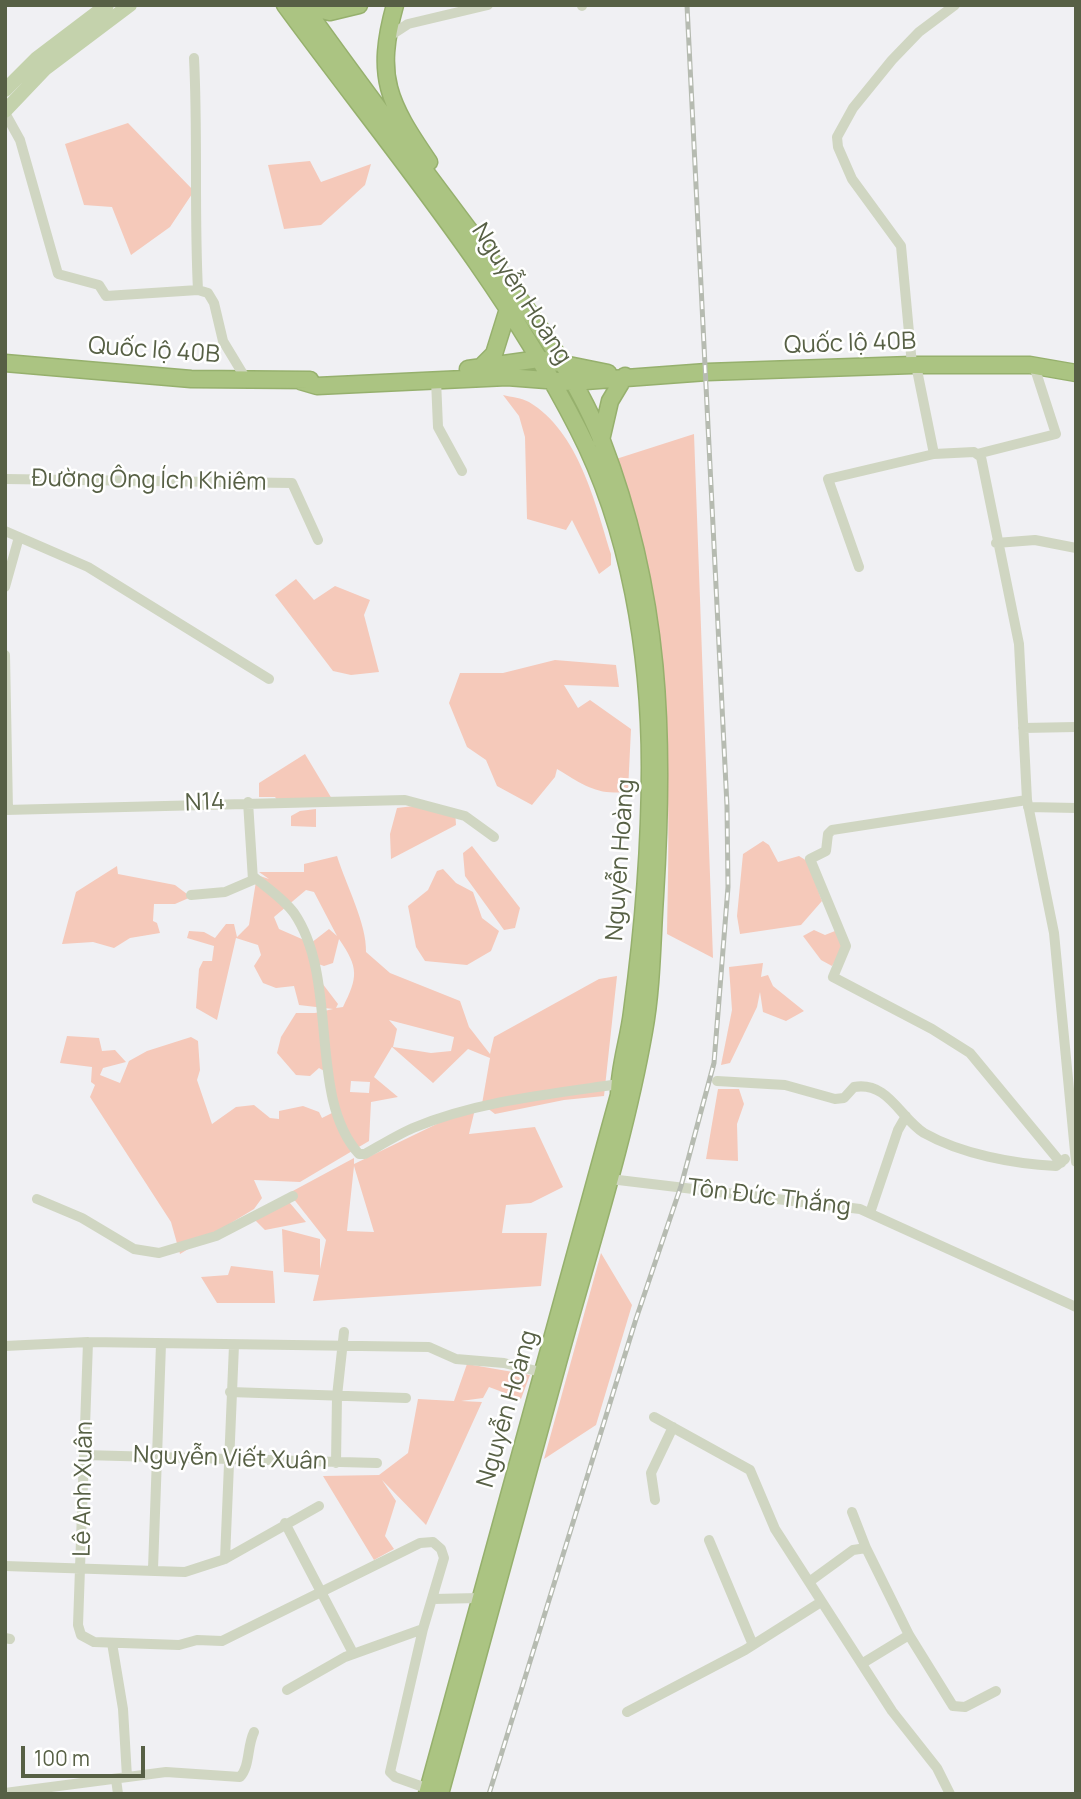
<!DOCTYPE html>
<html>
<head>
<meta charset="utf-8">
<style>
	body { margin:0 }
	#map { position:relative; width:1081px; height:1799px; overflow:hidden; background:#f0f0f3; font-family:Manrope,sans-serif }
	canvas { display:block }
	.frame { position:absolute; inset:0; border:7px solid #576045; pointer-events:none }
	.scale { position:absolute; left:21px; top:1746px; width:124px; height:32px; box-sizing:border-box; border:4px solid #576045; border-top:0; padding-left:9px; font-size:21px; line-height:24px; white-space:nowrap; color:#576045; -webkit-text-stroke:5px #fff; paint-order:stroke }
</style>
</head>
<body>
<div id="map">
<canvas width="1081" height="1799"></canvas>
<div class="frame"></div>
<div class="scale">100 m</div>
</div>
<script>
const context = document.querySelector('canvas').getContext('2d');
context.lineJoin = 'round';
function fillPath(path, color) { context.fillStyle = color; context.fill(path, 'evenodd'); }
function stroke(path, color, width, dash) { context.strokeStyle = color; context.lineWidth = width; context.lineCap = dash ? 'butt' : 'round'; context.setLineDash(dash || []); context.stroke(path); }
function write(font, color, halo, rows, align = 'center') {
  context.font = font + ' Manrope,sans-serif'; context.lineWidth = 5; context.setLineDash([]); context.textBaseline = 'middle'; context.strokeStyle = halo; context.fillStyle = color; for (const [text, x, y, turn = 0] of rows) {
    context.save(); context.translate(x, y); context.rotate((+turn || 0) * Math.PI / 180); context.textAlign = isNaN(turn) ? turn : align; if (halo) context.strokeText(text, 0, 0); context.fillText(text, 0, 0); context.restore();
  }
}
fillPath(new Path2D(`
	M128,123l66,68 -24,36 -39,28 -19,-48 -28,-2 -19,-61z
	M310,161l11,21 50,-18 -6,21 -44,40 -37,4 -16,-64z
	M503,395c8,2 19,3 26,7 50,30 66,101 82,152v11l-12,9 -27,-54 -6,10 -39,-11 -2,-82 -6,-21z
	M694,434l19,524 -46,-24c3,-123 3,-246 -19,-368 -7,-35 -22,-72 -32,-107z
	M296,579l18,21 21,-14 35,14 -6,15 15,57 -28,3 -18,-4 -58,-76z
	M555,660l61,5 3,22 -55,-2 14,23 12,-8 41,29 -3,62c-29,6 -46,-7 -71,-22l-2,8 -23,28 -35,-19 -11,-26 -19,-13 -18,-44 11,-30h43z
	M305,754l27,45 -54,2 -3,-4h-16v-14z
	M422,805l33,5 1,15 -65,34 -1,-25 7,-26z
	M316,809v18l-25,-1v-10l9,-5z
	M763,841l6,4 9,17 21,-6 8,5 15,40 -21,24 -61,9 -3,-18 6,-62z
	M472,846l48,62 -5,20 -11,2 -39,-54 -2,-23z
	M337,856c9,29 30,68 29,96l24,21 70,28 9,26 21,27 4,-17 105,-58 18,-3 -13,120 -40,4 -69,14 -13,-10 8,-46 -22,-9 -35,34 -41,-36 -18,30 24,20 -27,5 -2,39 -69,41 -46,-2 8,18 -8,11 -74,45 -9,-32 -81,-125 5,-12 -4,-3 1,-15 -32,-4 7,-27 32,2 3,13 13,-1 11,12 -23,6 -3,7 20,8 9,-22 18,-10 44,-14 7,4 2,29 -3,10 15,44 24,-17 18,-2 16,13 9,1v-8l24,-5 16,6 3,6 10,-5 1,-37 -14,-8 -9,8 -14,-1 -19,-22 4,-16 15,-24h19l18,-4 -34,-4 -5,-19 -18,2 -13,-5 -9,-17 7,-11 -3,-10 -22,-7 -19,82 -21,-12 3,-39 4,-8h9l2,-15 -27,-8 2,-7 15,1 11,6 11,-14h8l3,13 12,-12 8,-50 12,4 -10,-7h45v-8zM306,890l8,2 23,44 -8,-7 -18,14 -32,-14 -5,-12zM339,939c20,29 19,38 4,68l-7,1 2,-4 -16,-21 -4,-19 6,2 9,-3zM389,1020l65,17 -3,14 -20,2 -38,-6 4,-18zM351,1081l19,1 -1,11 -19,-1z
	M117,866l1,8 57,11 16,12 -16,7h-21l-1,17 4,2 3,10 -30,5 -16,10 -21,-6 -31,2 14,-52z
	M443,869l13,14 17,9 9,26 17,13 -8,20 -24,14 -42,-4 -9,-14 -8,-41 20,-16 9,-19z
	M814,930l11,5 10,-4 11,11 -14,24 -11,-6 -18,-24z
	M763,963l-2,14 7,-2 5,11 31,25 -18,10 -23,-9 -3,-20 -3,15 -27,56 -9,2 11,-55 -3,-43z
	M718,1089h21l5,15 -7,20 1,37 -32,-2z
	M476,1105l-7,29 66,-7 28,60 -32,16 -25,2 -4,28h45l-6,53 -228,15 6,-26 -35,-3 -2,-43 38,10v30l6,-29 -37,-47 65,-35v6zM354,1166l20,66 -27,-1z
	M284,1196l22,26 -41,8 -10,-10z
	M601,1253l31,52 -36,120 -52,34z
	M231,1266l42,5 2,32h-58l-16,-26 27,-2z
	M467,1364l63,11 -9,24 -32,-12 -6,11 -22,3 21,1 -56,123 -44,-45 14,21 -11,35 9,13 -20,11 -51,-84 56,-1 29,-22 10,-54 36,2z`), '#f5c9ba');
const highway = new Path2D(`
	M285,5c101,138 215,271 293,424 52,101 72,225 72,338 0,81 -7,164 -18,245 -3,27 -13,55 -13,83l-192,699
	M303,5c54,76 110,150 166,225 49,66 102,134 133,211 59,153 63,294 53,455 -3,45 -3,91 -11,135 -20,113 -57,224 -87,335 -39,143 -78,285 -117,428
	M303,5l27,7 29,-7
	M395,5c-20,72 -7,97 34,157
	M5,363l186,16 119,1
	M480,368l14,-14 14,-45
	M468,369l71,-10 69,14
	M300,381l17,5 190,-9 65,5 135,-10 205,-7h118l46,8
	M601,440l9,-39 15,-25`);
stroke(highway, '#96b06d', 19);
stroke(new Path2D(`
	M582,5v1
	M385,39l23,-15 80,-19
	M194,58c4,78 0,155 4,232
	M5,113l15,27 38,134 41,11 7,11 92,-6 10,3 6,10 9,38 23,38
	M912,365l-11,-119 -49,-67 -14,-32 -1,-10 16,-29 39,-48 27,-28 36,-27
	M916,365l18,89 40,-2 7,5 38,187 8,156 27,133 22,229
	M436,380l2,47 24,44
	M977,454l79,-20 -22,-68
	M5,479l287,4 26,57
	M5,531l83,36 181,112
	M996,543l39,-3 41,8
	M859,567l-31,-88 106,-25
	M5,587l14,-50
	M5,655l3,155
	M1023,728l53,-1
	M1027,800l-195,30 -4,4 -2,17 -16,8 36,87 -13,31 99,52 38,24 91,110
	M1028,807l48,1
	M5,810l400,-10 60,16 29,21
	M254,877c13,11 30,22 40,36 46,67 13,184 65,241h6c16,-9 32,-19 48,-26 65,-27 137,-34 206,-44
	M191,895l34,-3 28,-12 -5,-78
	M717,1081l68,4 50,14 9,-1 10,-11c34,-6 46,31 70,46 37,21 90,31 132,33l9,-7
	M610,1179l250,30 216,98
	M37,1199l45,19 52,31 25,4 57,-17 77,-40
	M870,1213l28,-83 8,-14
	M88,1342l-10,283 3,10 13,7 85,3 18,-5 25,1 198,-98 13,-1 8,7 3,9 -21,71 -33,143 5,5 34,12
	M5,1346l83,-4 341,5 27,12 48,4 37,9
	M230,1392l176,6
	M654,1417l96,53 25,59 117,182 45,57 13,26
	M84,1455l293,8
	M336,1463l1,-67 7,-64
	M655,1500l-4,-27 22,-46
	M852,1512l14,36
	M285,1523l68,130
	M709,1540l44,105
	M225,1559l9,-214
	M5,1566l180,6 40,-13 94,-53
	M153,1569l8,-225
	M809,1582l44,-32 13,-2 43,87 44,71 12,1 31,-16
	M433,1599l46,-1
	M5,1638l5,1
	M112,1643l11,66 4,68
	M863,1663l46,-28
	M287,1690l58,-33 78,-28
	M627,1712l118,-62 76,-48
	M116,1779l2,15
	M5,1793l161,-21 74,5c10,-10 7,-31 14,-45`), '#d0d6c2', 10);
stroke(new Path2D(`
	M5,90l32,-32 70,-53
	M5,111l40,-42 85,-64`), '#c4d2ac', 14);
stroke(highway, '#abc482', 16);
const rail = new Path2D(`
	M489,1794l147,-475 45,-133 33,-123 14,-176 -1,-81 -40,-801`);
stroke(rail, '#b6bbb1', 5);
stroke(rail, '#fff', 2.5, [8]);
write('24px', '#576045', '#fff', [
	["Nguyễn Hoàng",521,294,57],
	["Quốc lộ 40B",850,344,-2],
	["Quốc lộ 40B",154,351,4],
	["Đường Ông Ích Khiêm",149,481,1],
	["N14",205,803,-2],
	["Nguyễn Hoàng",621,860,-86],
	["Tôn Đức Thắng",769,1198,7],
	["Nguyễn Hoàng",508,1409,-74],
	["Nguyễn Viết Xuân",230,1459,2],
	["Lê Anh Xuân",84,1489,-89]
]);
</script>
</body>
</html>
